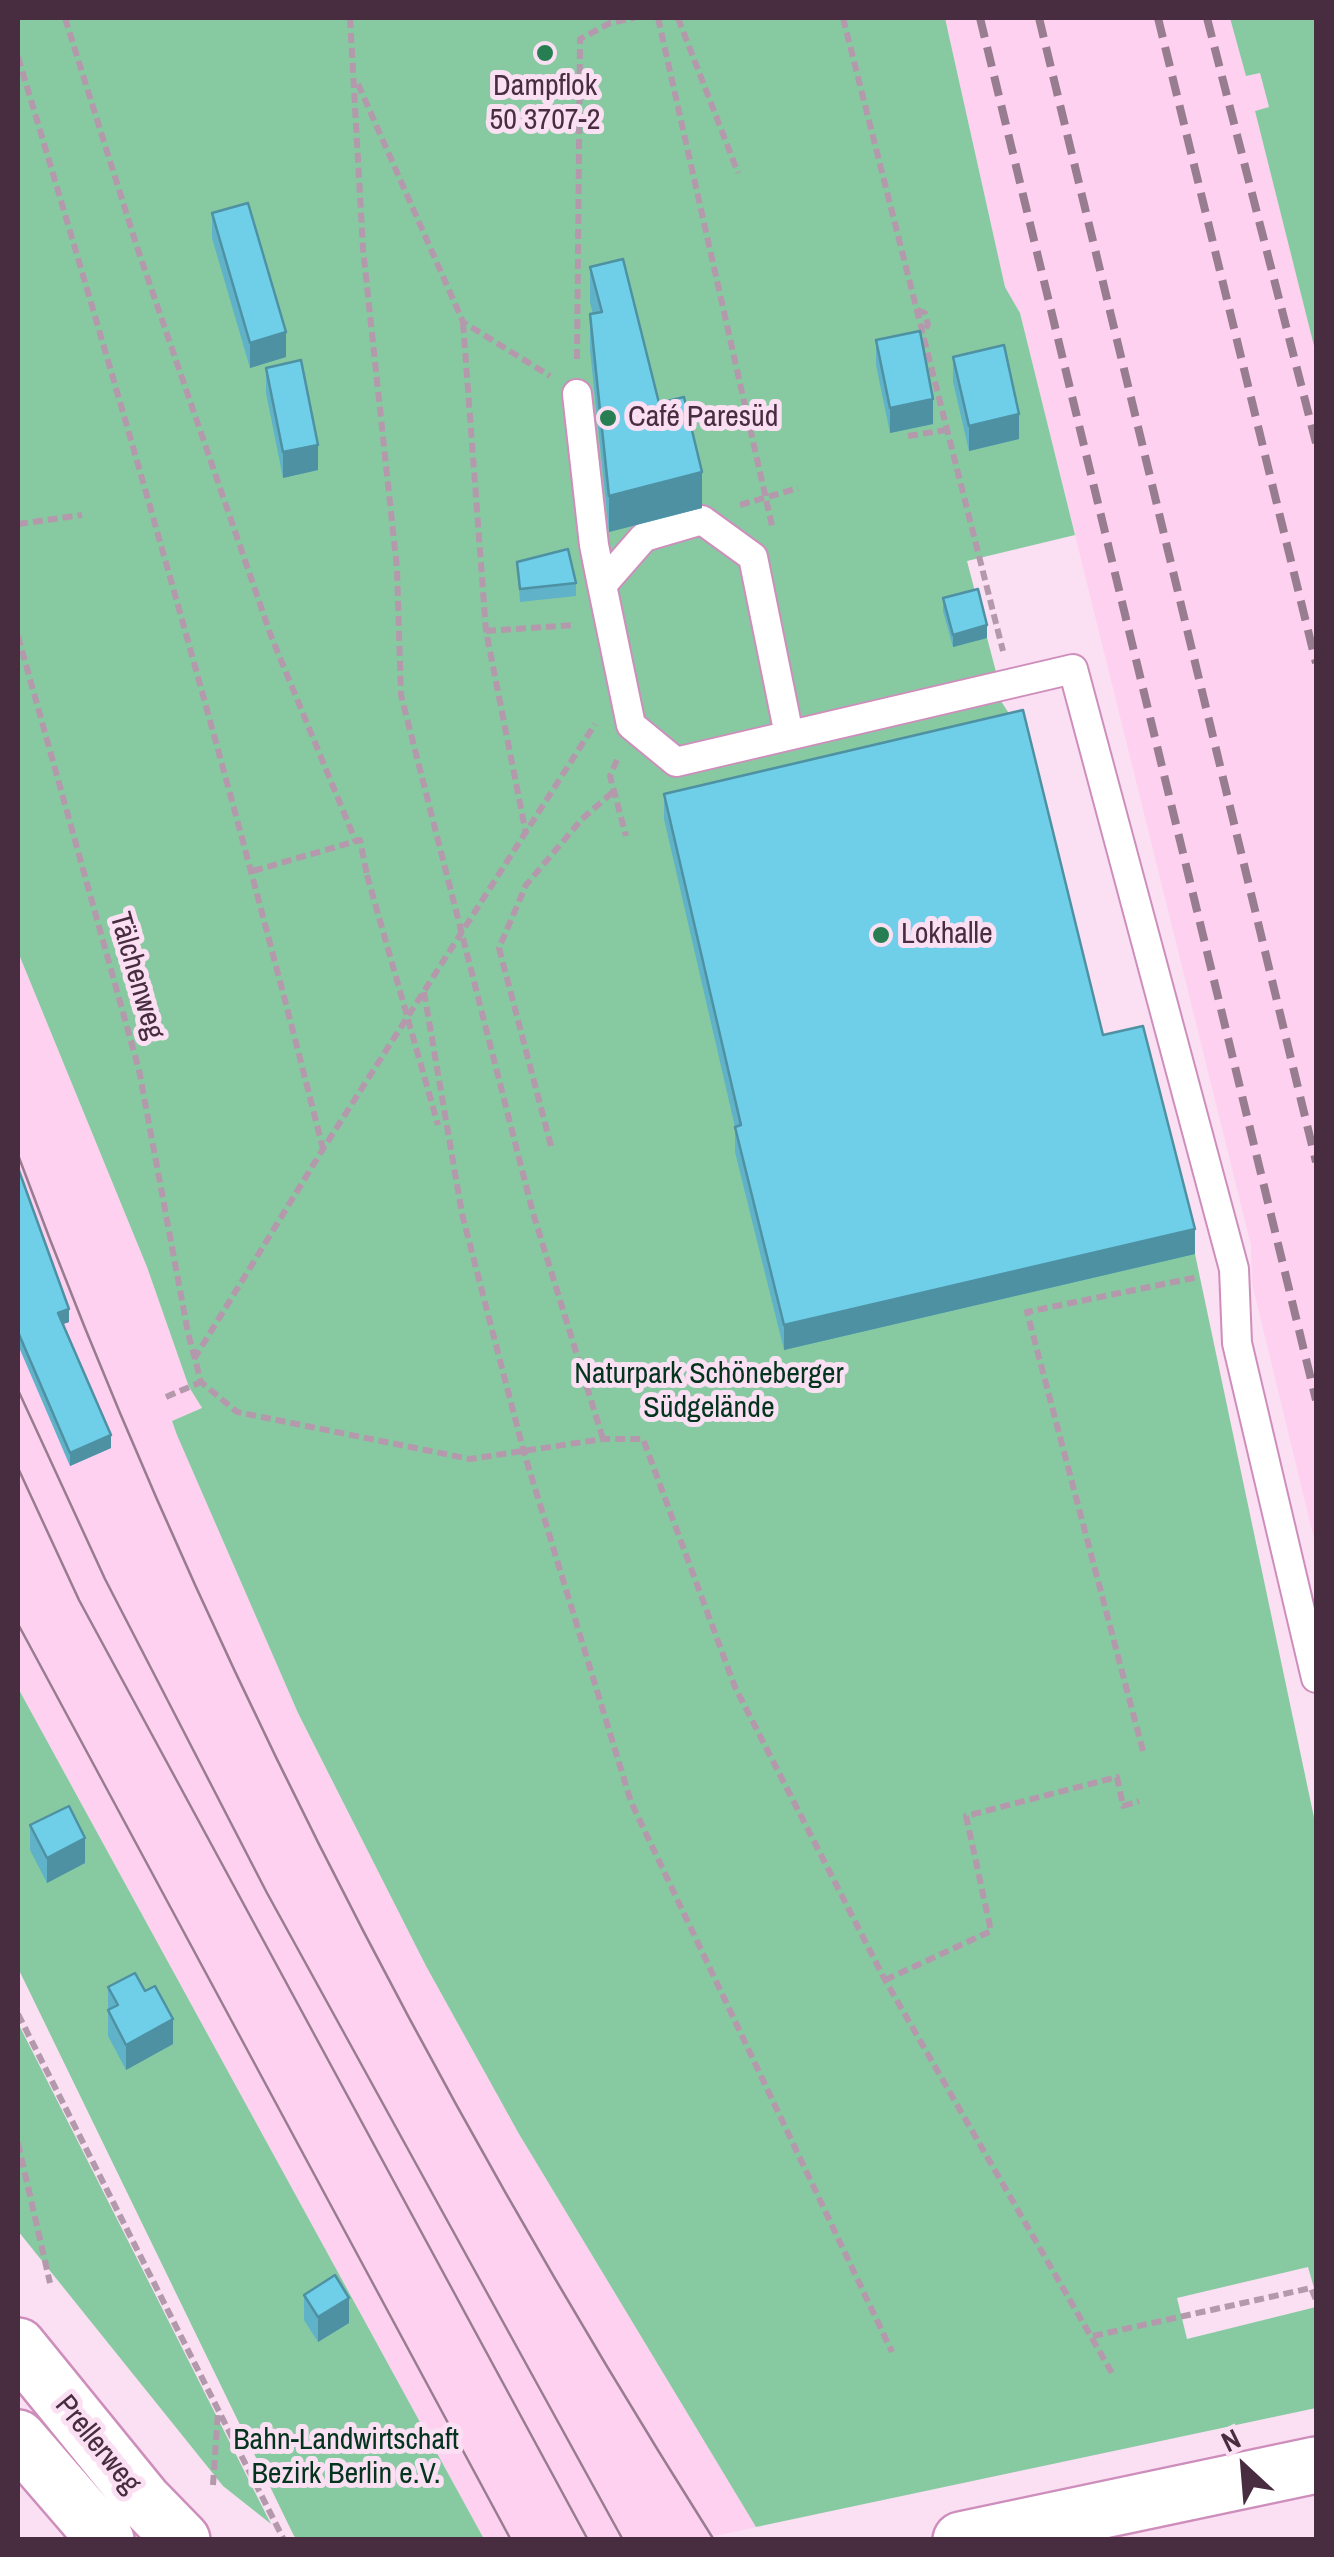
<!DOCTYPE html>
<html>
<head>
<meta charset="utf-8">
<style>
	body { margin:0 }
	#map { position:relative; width:1334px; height:2557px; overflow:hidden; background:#fbdff2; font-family:"Archivo Narrow",sans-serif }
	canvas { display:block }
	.frame { position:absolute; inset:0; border:20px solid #482d40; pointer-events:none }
	.north { position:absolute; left:1194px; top:2417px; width:100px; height:100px; -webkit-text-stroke:8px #fbdff2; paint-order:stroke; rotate:334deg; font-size:28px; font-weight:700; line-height:40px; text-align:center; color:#482d40 }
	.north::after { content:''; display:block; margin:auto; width:35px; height:45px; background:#482d40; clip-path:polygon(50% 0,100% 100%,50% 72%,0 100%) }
</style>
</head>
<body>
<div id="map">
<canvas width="1334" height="2557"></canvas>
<div class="frame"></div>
<div class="north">N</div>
</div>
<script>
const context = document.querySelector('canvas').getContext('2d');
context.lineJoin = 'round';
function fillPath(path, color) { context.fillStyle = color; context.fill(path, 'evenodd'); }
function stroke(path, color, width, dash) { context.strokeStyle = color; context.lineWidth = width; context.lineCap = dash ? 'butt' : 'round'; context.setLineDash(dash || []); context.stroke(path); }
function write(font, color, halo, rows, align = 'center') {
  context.font = font + ' "Archivo Narrow",sans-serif'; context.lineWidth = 10; context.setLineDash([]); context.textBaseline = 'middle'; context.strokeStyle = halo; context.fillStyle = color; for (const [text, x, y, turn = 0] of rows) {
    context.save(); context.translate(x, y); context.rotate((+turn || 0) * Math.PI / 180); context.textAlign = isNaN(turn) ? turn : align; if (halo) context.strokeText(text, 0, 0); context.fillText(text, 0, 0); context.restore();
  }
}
fillPath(new Path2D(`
	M945,18h285l16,57 14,-2 9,34 -14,4 61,243v1193l-64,-264 -1,-38 -231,-932 -15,-26z
	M18,952l129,315 42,120 13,22 -30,13 126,291 128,253 93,168 237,393 -59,13 -213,-1 -466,-851z`), '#fed1f0');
fillPath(new Path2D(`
	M18,18h927l60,269 15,26 55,222 -108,26 29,111 -12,3 39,60 79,324 41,-8 52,203 121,573v468l-8,-28 -131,31 10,41 129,-32v101l-560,119 -237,-393 -93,-168 -128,-253 -121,-278 -5,-14 30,-13 -13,-21 -42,-120 -129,-315z
	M1230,18h86v336l-61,-243 14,-4 -9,-34 -14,3z
	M18,1688l466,851 -185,1 -5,-4 -276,-568z
	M18,2023l253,501 -48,-38 -205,-255z`), '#87caa2');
const lane = new Path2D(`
	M577,394l17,151 8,40
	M789,735l-36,-178 -51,-37 -58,17 -42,48 29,140 45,37 397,-93 161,600 3,74 79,335`);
const secondary = new Path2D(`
	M18,2346l126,155 38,39
	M18,2438l88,102
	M961,2540l355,-75`);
stroke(lane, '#ce8ebc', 32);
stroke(secondary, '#ce8ebc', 60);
stroke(new Path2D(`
	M65,18l73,232 133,386 85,206
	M350,18l13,231 34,320 4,126 132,518 70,226
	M658,18l114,508
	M678,18l60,155
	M843,18l160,633
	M18,57c109,362 213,726 305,1092
	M358,84l105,238 87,54
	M917,310l8,3 3,12 -6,8
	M463,323l23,308 40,203
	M577,359l3,-320 30,-16 24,-5
	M908,436l38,-6
	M740,505l58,-17
	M18,524l64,-9
	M486,631l88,-6
	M18,636l121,434 49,263 13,49 36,30 233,47 133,-20h40l92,248 150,293 227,393
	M617,760l-7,16 16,60
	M253,871l107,-31 7,35
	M424,992l38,222 61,235 108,353 261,550
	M551,1146l-52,-198 27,-63 56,-66 32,-28
	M194,1359l129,-210 272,-425
	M166,1397l35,-15
	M1143,1751l-116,-439 171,-35
	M885,1980l106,-49 -25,-115 151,-39 6,29 16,-5
	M18,2014l266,526
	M18,2143l32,140
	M1093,2336l218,-48 5,12
	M213,2485l5,-74`), '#b499ac', 6, [10, 5]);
stroke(lane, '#fff', 28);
stroke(secondary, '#fff', 55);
stroke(new Path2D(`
	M18,1155c180,486 419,947 696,1385
	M18,1390l87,189 162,314 356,647
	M18,1468l61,132 509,940
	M18,1624l493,916`), '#987c8f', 2.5);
stroke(new Path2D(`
	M980,18l336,1382
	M1039,18l277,1144
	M1158,18l158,645
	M1207,18l109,425`), '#987c8f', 8, [20, 10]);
stroke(new Path2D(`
	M367,875l71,250`), '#b499ac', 6, [10, 5]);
fillPath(new Path2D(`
	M212,213l74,144 -36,11 -38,-130z
	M590,267l112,241 -93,24 -19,-182v-36h3l-3,-11z
	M876,340l57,84 -43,9 -14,-68z
	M953,357l66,82 -50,12 -16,-69z
	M266,368l52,102 -35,8 -17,-85z
	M517,562l59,21v13l-56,6z
	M943,598l44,40 -34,9 -10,-36z
	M664,794l439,241 92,219 -411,96 -49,-198v-25l-71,-308z
	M18,1168l51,154 -6,2 48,124 -41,18 -52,-121z
	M30,1825l55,38 -38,20 -17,-33z
	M108,1987l65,57 -47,26 -18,-34z
	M304,2295l45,28 -31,19 -14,-22z`), '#5fb2c8');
fillPath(new Path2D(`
	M286,332v25l-36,11v-25z
	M933,399v25l-43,9v-25z
	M1019,414v25l-50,12v-25z
	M318,445v25l-35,8v-26z
	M702,472v36l-93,24v-36z
	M987,625v13l-34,9v-12z
	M1195,1229v25l-411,96v-25z
	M69,1309v13l-11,4v-13z
	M111,1435v13l-41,18v-13z
	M85,1838v25l-38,20v-25z
	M173,2019v25l-47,26v-25z
	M349,2298v25l-31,19v-25z`), '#4e91a3');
const building = new Path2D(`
	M248,203l38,129 -36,11 -38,-130z
	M623,259l36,144 25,-6 18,75 -93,24 -19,-182 12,-2 -12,-45z
	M920,331l13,68 -43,9 -14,-68z
	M1004,345l15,69 -50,12 -16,-69z
	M301,360l17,85 -35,7 -17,-84z
	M568,549l8,34 -56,6 -3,-27z
	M978,589l9,36 -34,10 -10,-37z
	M1023,710l80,325 40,-9 52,203 -411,96 -49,-198 6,-2 -77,-331z
	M18,1168l51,141 -11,4 53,122 -41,18 -52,-121z
	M69,1806l16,32 -38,20 -17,-33z
	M135,1973l10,18 10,-5 18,33 -47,26 -18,-35 10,-5 -10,-18z
	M335,2275l14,23 -31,19 -14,-22z`);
fillPath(building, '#6fcfe9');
stroke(building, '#4e91a3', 2.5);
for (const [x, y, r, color] of [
	[545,53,10,"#267e52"],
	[608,418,10,"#267e52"],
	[881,935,10,"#267e52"]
]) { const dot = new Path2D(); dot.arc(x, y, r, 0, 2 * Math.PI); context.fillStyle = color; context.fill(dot); stroke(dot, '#fbdff2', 4); }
write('30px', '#482d40', '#fbdff2', [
	["Dampflok",545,87,"center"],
	["50 3707-2",545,121,"center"],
	["Café Paresüd",628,418],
	["Lokhalle",901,935]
], 'left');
write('30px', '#482d40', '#fbdff2', [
	["Tälchenweg",136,976,74],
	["Prellerweg",97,2445,51]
]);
write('30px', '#03341d', '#fbdff2', [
	["Naturpark Schöneberger",709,1375],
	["Südgelände",709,1409],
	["Bahn-Landwirtschaft",346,2441],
	["Bezirk Berlin e.V.",346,2475]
]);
</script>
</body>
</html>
